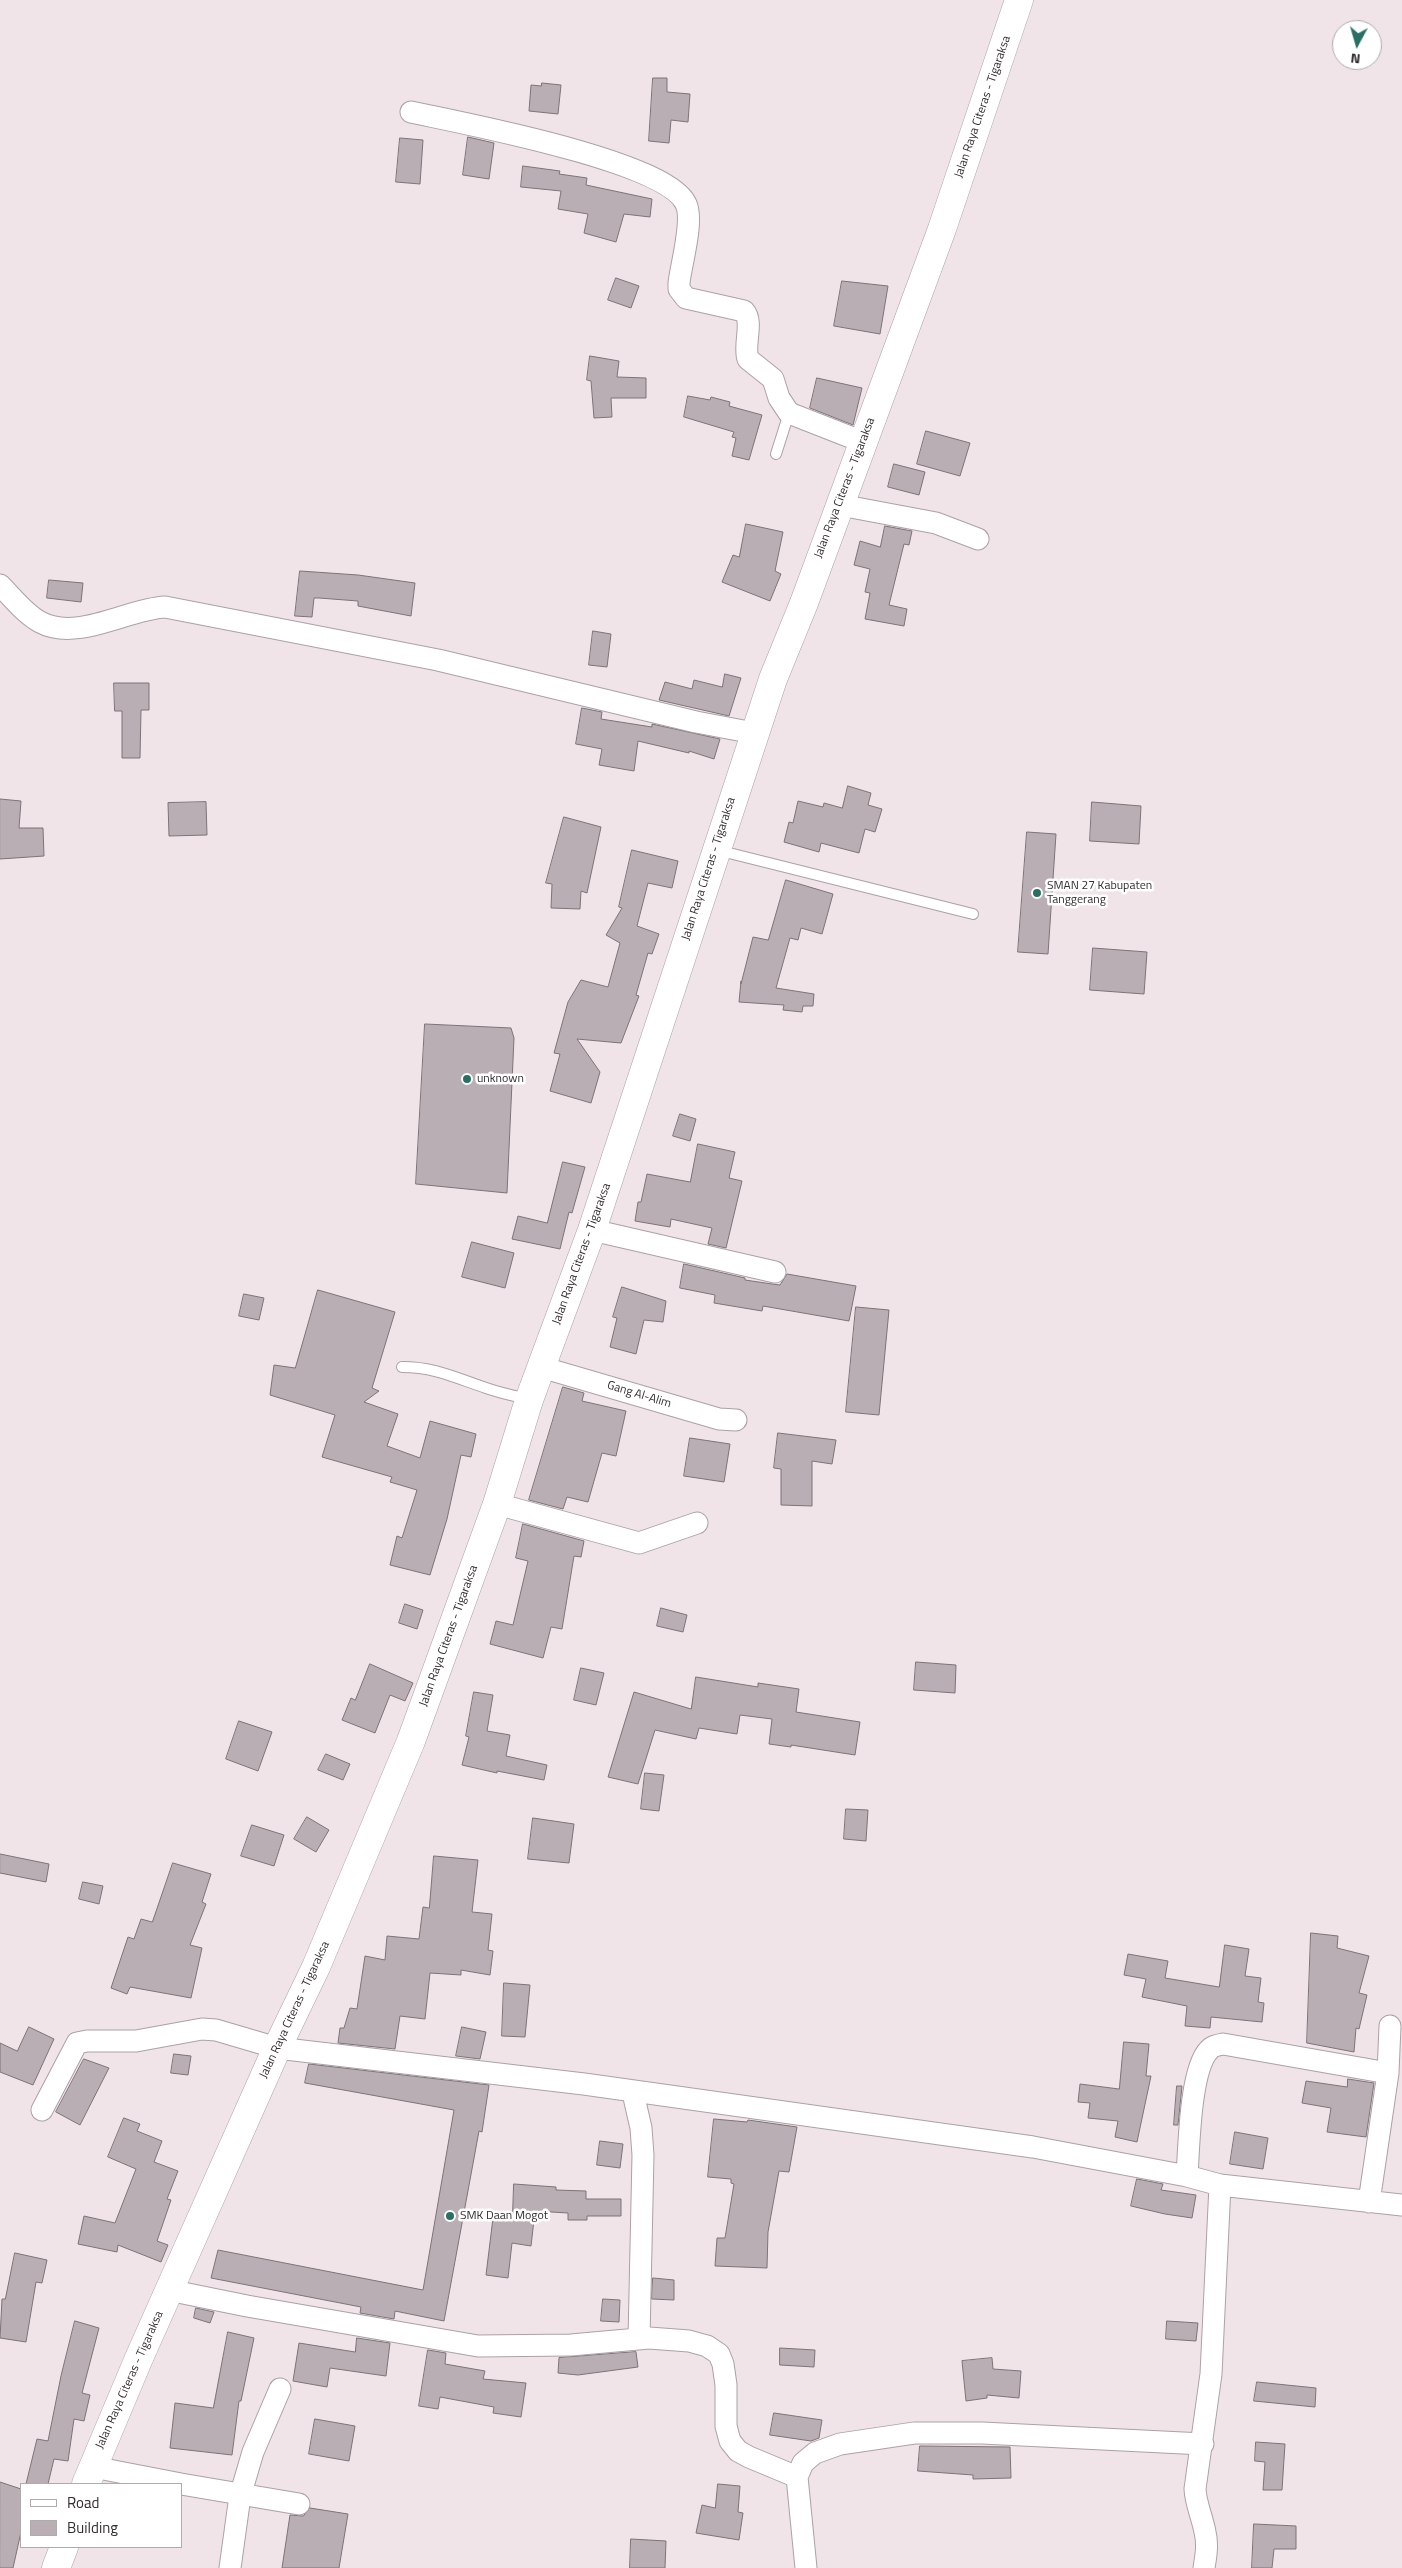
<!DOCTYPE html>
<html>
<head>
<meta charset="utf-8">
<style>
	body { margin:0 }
	#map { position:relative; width:1402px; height:2568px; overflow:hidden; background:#f0e4e9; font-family:"Titillium Web",sans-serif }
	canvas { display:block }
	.legend { position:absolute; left:20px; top:2483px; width:162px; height:65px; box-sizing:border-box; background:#fff; border:1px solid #adabac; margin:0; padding:6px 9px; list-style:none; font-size:15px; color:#332e30 }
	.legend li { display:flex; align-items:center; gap:10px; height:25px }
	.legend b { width:25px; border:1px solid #adabac }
	.north { position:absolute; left:1332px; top:20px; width:50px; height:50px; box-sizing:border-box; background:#fff; border:1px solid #adabac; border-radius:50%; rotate:186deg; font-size:14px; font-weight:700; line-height:20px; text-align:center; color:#332e30 }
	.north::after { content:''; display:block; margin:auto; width:18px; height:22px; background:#2a6f63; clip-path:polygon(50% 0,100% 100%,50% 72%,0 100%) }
</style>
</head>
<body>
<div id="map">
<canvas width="1402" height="2568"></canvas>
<ul class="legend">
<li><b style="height:6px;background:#fff"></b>Road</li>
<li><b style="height:14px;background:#b9aeb3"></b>Building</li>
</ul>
<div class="north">N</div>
</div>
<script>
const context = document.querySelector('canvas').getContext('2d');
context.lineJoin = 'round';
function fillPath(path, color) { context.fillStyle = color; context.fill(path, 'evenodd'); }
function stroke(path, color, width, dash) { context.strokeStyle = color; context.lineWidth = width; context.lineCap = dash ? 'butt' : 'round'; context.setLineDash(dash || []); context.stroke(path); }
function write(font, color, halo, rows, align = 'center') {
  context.font = font + ' "Titillium Web",sans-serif'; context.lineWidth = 5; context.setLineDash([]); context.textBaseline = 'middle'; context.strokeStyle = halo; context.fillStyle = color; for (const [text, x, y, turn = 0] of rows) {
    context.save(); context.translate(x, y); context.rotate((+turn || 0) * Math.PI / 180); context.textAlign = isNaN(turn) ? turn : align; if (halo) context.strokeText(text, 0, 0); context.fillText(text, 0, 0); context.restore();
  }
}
const building = new Path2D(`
	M653,78h14v14l23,2 -2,28 -17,-2 -2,23 -20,-2z
	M542,83l19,2 -3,29 -29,-3 2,-26 10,1z
	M468,137l26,6 -5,36 -26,-4z
	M400,138l23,2 -3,44 -24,-2z
	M523,166l37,5 -1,3 28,4 -1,7 66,14 -2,18 -26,-3 -8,28 -32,-9 4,-19 -30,-5 3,-18 -40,-4z
	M616,278l23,8 -8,22 -23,-8z
	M842,281l46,5 -8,48 -46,-8z
	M590,356l29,5 -2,16 29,1v20h-35l1,19 -18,1 -3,-37 -4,-1z
	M817,378l45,10 -9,37 -43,-17z
	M688,396l22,4 1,-3 19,5 -1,4 33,9 -13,45 -17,-4 4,-18 -4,-1 2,-5 -50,-15z
	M926,431l44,12 -10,33 -43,-12z
	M894,464l31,8 -6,23 -31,-8z
	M746,524l37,8 -8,39 6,3 -11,27 -48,-19 11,-27 6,2z
	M885,526l27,5 -3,14 -5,-1 -15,61 18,4 -3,17 -39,-7 5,-26 -5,-1 5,-23 -16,-4 6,-24 20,6z
	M300,571l58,4 57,8 -4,33 -53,-10v-5l-39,-3h-5l-2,19 -17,-1z
	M49,580l34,3 -2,19 -34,-4z
	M593,631l18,3 -4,33 -18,-2z
	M725,674l16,4 -12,38 -70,-16 6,-18 27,7 2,-9 28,7z
	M114,683h35v27h-8l-1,48h-18v-47h-7z
	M582,708l20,4 -1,7 51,8v-3l68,15 -6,20 -25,-8v2l-51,-12 -4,30 -35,-6 3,-16 -26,-5z
	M848,786l23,7 -3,12 14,4 -7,23 -10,-3 -6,24 -38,-10 -2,9 -35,-10 5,-20 4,1 5,-22 25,6 1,-4 18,5z
	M0,799l21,2 -2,27h24l1,28 -44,3z
	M206,802l1,33 -38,1 -1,-33z
	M1092,802l49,4 -2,38 -49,-3z
	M564,817l37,10 -14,66 -6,-2 -1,18 -29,-1 1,-24 -6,-1z
	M1027,832l29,2 -8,120 -30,-2z
	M632,850l46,11 -6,27 -24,-5 -11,43 22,8 -7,20 -4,-1 -12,42 3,1 -18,47 -44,-4 23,33 -9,31 -41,-12 10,-37 -6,-1 14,-51 13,-22 27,7 12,-44 -14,-8 16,-27 -3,-1z
	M786,880l47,14 -11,40 -21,-6 -3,12 -8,-2 -14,50 38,6 -1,12h-10l-1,6 -19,-2 1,-5 -45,-3 2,-21v3l12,-47 15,3z
	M1093,948l54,4 -3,42 -54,-4z
	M425,1024l86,4 3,10 -7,155 -91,-9z
	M680,1114l16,5 -6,22 -17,-5z
	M698,1144l37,8 -6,26 13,3 -16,67 -18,-4 4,-16 -41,-9 -1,8 -35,-6 3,-19h3l6,-28 43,8z
	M563,1162l22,5 -13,46 -3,-1 -9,37 -48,-10 6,-23 29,7z
	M472,1242l42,11 -9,35 -43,-11z
	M684,1264l61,14v2l27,4 8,1 7,-11 69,12 -7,35 -86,-15 -1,5 -48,-8 1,-8 -35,-7z
	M622,1287l44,14 -3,21 -19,-2 -8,34 -26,-7 7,-29 -4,-1z
	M318,1290l77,22 -23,76 7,3 -15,11 34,12 -11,32 33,12 10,-37 46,13 -5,23 -10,-2 -14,64 -17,56 -40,-10 7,-29 5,2 15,-48 -27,-8 2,-5 -70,-20 13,-42 -65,-20 4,-30 21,3z
	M244,1294l20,4 -5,22 -20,-4z
	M856,1307l33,3 -10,105 -33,-3z
	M563,1387l21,6 -2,8 44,10 -10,45 -14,-3 -14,49 -21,-5 -4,12 -34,-9z
	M778,1433l58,7 -4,24 -20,-3v45l-31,-1v-36l-7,-1z
	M690,1438l40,6 -6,38 -40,-6z
	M523,1524l61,17 -3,16 -7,-1 -12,73 -11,-2 -8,31 -53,-14 6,-23 17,4 15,-64 -12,-3z
	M405,1604l18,6 -6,19 -18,-6z
	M661,1608l26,7 -4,17 -26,-6z
	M916,1662l40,3 -1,28 -41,-3z
	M370,1664l43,19 -8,18 -15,-6 -15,38 -33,-13 9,-22 4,2z
	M581,1668l23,5 -8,32 -22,-5z
	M696,1677l62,10v-4l41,6 -3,23 64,10 -5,33 -64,-10v2l-22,-3 3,-25 -32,-4 -3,19 -38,-6 -3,11 -41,-9 -17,54 -30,-7 26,-85 57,17z
	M474,1692l19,3 -6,36 23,4 -4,21 41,9 -3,15 -47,-9v2l-35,-8 7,-28 -3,-1z
	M239,1721l33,11 -14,39 -32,-12z
	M326,1754l24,10 -7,16 -25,-10z
	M645,1773l19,2 -5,36 -18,-2z
	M846,1809l22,1 -2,31 -22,-2z
	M307,1817l22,13 -13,22 -22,-13z
	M533,1818l41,6 -5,39 -41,-4z
	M252,1825l32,10 -10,31 -33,-10z
	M0,1854l49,10 -3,18 -46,-9z
	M434,1856l44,4 -6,52 20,2 -4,36 5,1 -3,24 -29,-5v5l-31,-2 -5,46 -25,-3 -5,33 -57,-6 2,-15h4l6,-20 7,1 8,-53 20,4 2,-24 32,3 4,-32 6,1z
	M173,1863l38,11 -9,28 4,2 -16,41 12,3 -11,50 -61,-11 -3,7 -16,-6 17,-51 6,2 7,-20 11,3z
	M83,1882l20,4 -4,18 -20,-5z
	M1311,1933l27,3 -1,12 32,8 -10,37 8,2 -8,34 -3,-1 -2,24 -47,-9z
	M1225,1945l24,4 -4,27 16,2 -3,24 6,1 -2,19 -51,-5 -1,11 -25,-2 2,-20 -45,-9 4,-18 -22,-4 4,-21 40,7 -3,17 54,9z
	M504,1983l26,2 -5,52 -23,-1z
	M29,2027l25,12 -21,46 -33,-13v-29l17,8z
	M462,2027l24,5 -6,27 -24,-3z
	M1124,2042l25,2 -3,32h5l-14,66 -22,-5 3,-16 -30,-3 2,-15 -12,-1 2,-18 39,5z
	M174,2054l17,2 -3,19 -17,-2z
	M84,2059l25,9 -29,57 -24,-13z
	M309,2064l180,21 -7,47 -3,-1 -35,190 -49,-10 -1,8 -34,-6 1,-6 -150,-29 7,-28 205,40 31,-180 -149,-27z
	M1348,2079l26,4 -8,54 -39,-5 4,-24 -29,-5 4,-22 41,6z
	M1177,2086h5l-4,39h-4z
	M124,2118l16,6 -3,7 25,10 -8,21 24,9 -11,28 4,1 -14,41 11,4 -7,17 -43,-17 -1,7 -39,-8 6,-28 31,7 21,-54 -28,-12z
	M714,2119l33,3 1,-2 49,7 -8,45 -10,-1 -11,61 -1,36 -52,-2 2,-28h8l9,-54 -3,-1v-4l-23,-2z
	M1235,2132l33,6 -5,31 -33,-5z
	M600,2141l23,3 -3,24 -23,-3z
	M1137,2179l26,5 -2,6 35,5 -4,23 -27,-4 -34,-8z
	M514,2184l42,3v3l30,1v8h35v17h-34v4h-19v-7l-33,-2 -4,35 -19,-3 -4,35 -22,-3 7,-57 19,2z
	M15,2253l32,7 -5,23 -6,-1 -10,60 -26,-4 2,-39h3z
	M653,2278l21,2v20l-22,-1z
	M603,2299l17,1 -1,22 -18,-1z
	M196,2308l18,4 -4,11 -16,-5z
	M75,2321l24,7 -17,65 8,2 -6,26 -10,-2 -6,42 -14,-2 -6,25h-22l11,-45 11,2 13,-65z
	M1167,2321l31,2 -2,18 -30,-2z
	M228,2332l26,6 -13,63h-2l-7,54 -62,-7 5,-45 38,5z
	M357,2338l33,5 -4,33 -56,-8 -3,19 -34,-6 6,-38 56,9z
	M780,2348l35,2 -1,17 -34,-2z
	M428,2350l18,3 -1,11 40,7 -2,8 43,4 -5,34 -28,-4 1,-6 -54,-10 -2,12 -19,-3z
	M636,2352l2,15 -60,8 -20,-2 1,-15z
	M992,2358l1,11 28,2 -2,27 -32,-3v3l-21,3 -4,-40z
	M1257,2382l59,6 -1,19 -61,-6z
	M774,2413l48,7 -3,18 -8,3 -41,-6z
	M315,2419l40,7 -6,35 -40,-7z
	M1256,2442l29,2 -3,46h-19l2,-28 -10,-1z
	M920,2446l90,1 1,31 -38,1v-4l-55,-4z
	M0,2482l21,7v43l-8,36h-13z
	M718,2484l22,2 -2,26 5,1 -4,27 -43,-7 6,-28 13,3z
	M310,2508l38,6 -9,54h-57l8,-53 13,1z
	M1254,2524l42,2v23h-22l-2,19h-20z
	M631,2539l35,2 -1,27h-35z`);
fillPath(building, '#b9aeb3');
stroke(building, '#7d7377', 1);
const service = new Path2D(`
	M776,454l13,-41
	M717,850l256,64
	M402,1367c33,0 54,11 84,21 14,5 28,8 42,11`);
const minor = new Path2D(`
	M411,112c50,11 256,49 275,92 8,17 -5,60 -7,79v6l7,9 58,13c10,11 -1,34 4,48l25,20 6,19 10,15 74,29
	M840,505l96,18 42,16
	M0,585c12,12 25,29 40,37 37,20 87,-13 125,-15l273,53 258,62 58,11
	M592,1230l183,42
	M541,1367l178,52 17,1
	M497,1504l142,39 58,-20
	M1388,2073l2,-47
	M633,2093l8,35 2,27 -4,184
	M42,2110l35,-67 10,-2h49l66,-12 14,1 61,18 307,36 449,63 154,29 33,9 182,20
	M1187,2176c2,-29 3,-107 22,-126 3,-4 9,-5 14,-6l165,29 -19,129
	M171,2288l12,5 64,13 231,40 93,-1 78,-7 40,3 18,5 12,8 4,10 3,21v41l4,15 8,10 11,6 48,20 6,-14 12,-10 25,-9 74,-11h68l221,11
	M93,2467l88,17
	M797,2477l9,91
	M181,2484l118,20
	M230,2568l10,-72 13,-44 27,-63
	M1204,2568c2,-12 4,-24 1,-36 -3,-16 -9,-27 -10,-43l16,-115 9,-189`);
const primary = new Path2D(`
	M86,2484l53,-126 138,-310 39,-81 95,-226 86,-237 32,-104 63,-170 181,-551 31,-76 138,-374 77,-229
	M56,2568l8,-21`);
stroke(service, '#aca1a6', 12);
stroke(minor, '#aca1a6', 23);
stroke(primary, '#aca1a6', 29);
stroke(service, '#fff', 10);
stroke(minor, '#fff', 21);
stroke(primary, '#fff', 28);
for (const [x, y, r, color] of [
	[1037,893,5,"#2a6f63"],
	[467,1079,5,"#2a6f63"],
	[450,2216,5,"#2a6f63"]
]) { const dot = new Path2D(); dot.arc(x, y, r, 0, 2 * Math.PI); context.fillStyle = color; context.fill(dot); stroke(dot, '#fff', 2); }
write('12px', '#332e30', '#fff', [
	["Jalan Raya Citeras - Tigaraksa",983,107,-71],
	["Jalan Raya Citeras - Tigaraksa",845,488,-69],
	["Jalan Raya Citeras - Tigaraksa",709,869,-72],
	["Jalan Raya Citeras - Tigaraksa",582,1254,-70],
	["Gang Al-Alim",639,1395,17],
	["Jalan Raya Citeras - Tigaraksa",449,1636,-70],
	["Jalan Raya Citeras - Tigaraksa",295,2010,-65],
	["Jalan Raya Citeras - Tigaraksa",130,2380,-66]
]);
write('12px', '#332e30', '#fff', [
	["SMAN 27 Kabupaten",1047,886],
	["Tanggerang",1047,900],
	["unknown",477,1079],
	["SMK Daan Mogot",460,2216]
], 'left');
</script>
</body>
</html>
